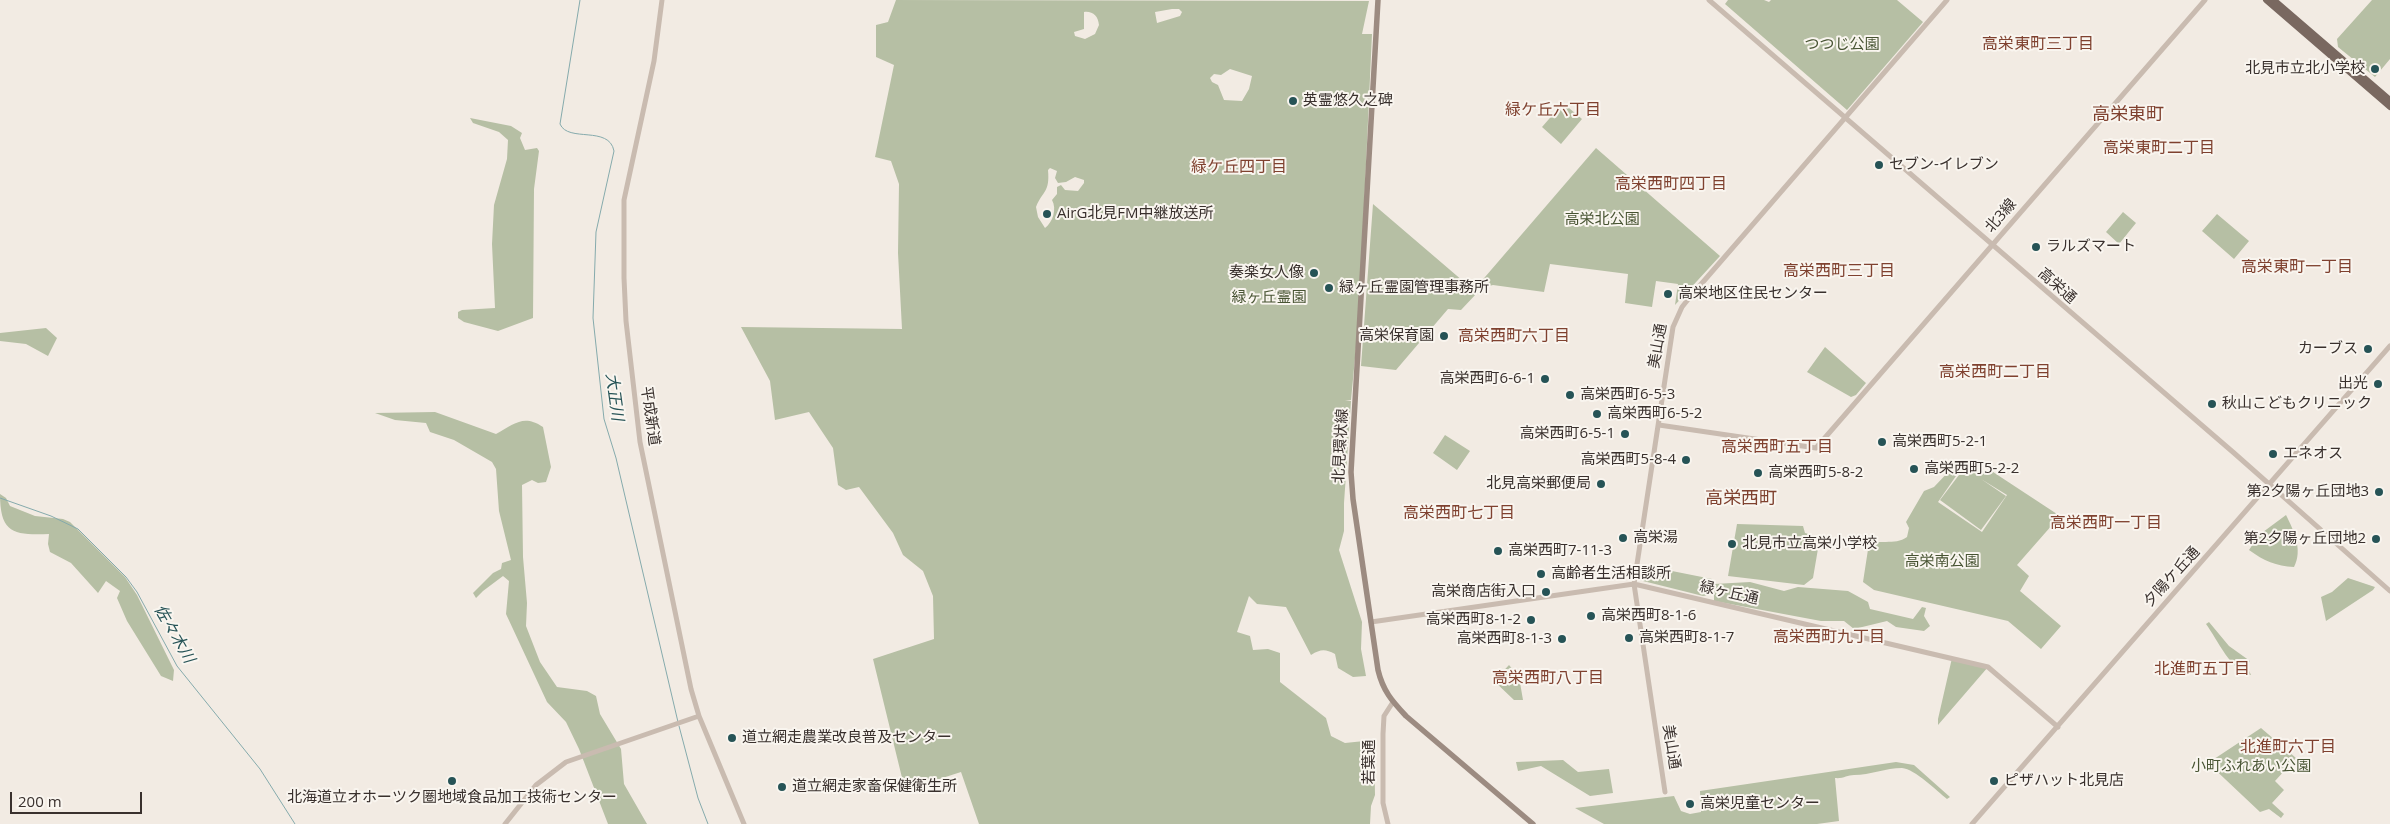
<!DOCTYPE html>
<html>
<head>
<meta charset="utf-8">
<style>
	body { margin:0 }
	#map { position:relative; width:2390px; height:824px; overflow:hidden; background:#f2ebe3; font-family:"Open Sans",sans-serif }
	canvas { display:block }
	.scale { position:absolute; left:10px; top:792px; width:132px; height:22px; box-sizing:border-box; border:2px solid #39302d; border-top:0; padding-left:6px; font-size:15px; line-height:18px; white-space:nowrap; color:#39302d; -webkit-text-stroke:4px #f9f5ef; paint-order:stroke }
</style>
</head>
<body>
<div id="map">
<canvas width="2390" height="824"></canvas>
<div class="scale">200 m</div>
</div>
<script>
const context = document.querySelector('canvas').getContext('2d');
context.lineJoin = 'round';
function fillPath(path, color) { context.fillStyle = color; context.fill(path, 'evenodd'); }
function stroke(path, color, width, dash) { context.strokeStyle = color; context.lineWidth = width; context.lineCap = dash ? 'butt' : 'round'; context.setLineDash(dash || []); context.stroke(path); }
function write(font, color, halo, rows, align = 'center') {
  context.font = font + ' "Open Sans","Noto Sans JP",sans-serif'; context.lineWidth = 4; context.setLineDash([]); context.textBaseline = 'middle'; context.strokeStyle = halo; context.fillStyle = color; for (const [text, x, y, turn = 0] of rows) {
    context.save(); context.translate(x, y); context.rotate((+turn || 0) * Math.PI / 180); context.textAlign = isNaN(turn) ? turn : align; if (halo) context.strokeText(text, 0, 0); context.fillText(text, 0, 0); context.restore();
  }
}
fillPath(new Path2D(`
	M896,0l473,1 -7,33h10l-13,282 -8,84 -6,1h6l-7,102v28l-5,19 23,72 -1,27 5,27 -13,1 -15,-9 -3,-14c-10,-5 -14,-5 -24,1l-25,-48 -29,-3 -8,-8 -12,36 13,4 3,14 15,-1 12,4v29l46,36 5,18 14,7 29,-3 1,55 -4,11 -1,18h-391l-18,-52 -56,18 -32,-131 61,-20 -1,-43 -10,-25 -20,-16 -10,-22 -34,-46 -13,3 -8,-5 -5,-37 -24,-36 -34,8 -5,-39 -29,-54 161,2 -4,-76 1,-69 -8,-23 -16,-4 19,-92 -18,-8v-32l12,-3zM1172,9h7l3,3 -2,4 -23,7 -2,-11zM1084,12c9,-1 14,4 15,13l-4,9 -10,5 -10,-3 -1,-4 10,-3zM1230,69l22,7 -3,13 -7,12 -18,-1 -6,-15 -6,-3 -2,-4 4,-4 7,1zM1050,168l7,3 -2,7 3,5 8,-1 9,-5 9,3v3l-6,8 -13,-1 -4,-5 -4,2v7l-5,6c5,9 1,22 -7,28l-7,-11 -2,-10c7,-17 14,-14 12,-37z
	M1728,0h36l5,2 2,-2h126l26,22 -76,88 -122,-106z
	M2372,0h18v59l-15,18 -37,-30 -1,-8z
	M1563,103l19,16 -21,25 -19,-17z
	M470,118l41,8 11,7 -2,5 5,12 12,-2 2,3 -5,38 -1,129 -35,13 -34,-9 -6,-4v-6l4,-2 33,-2 -3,-64 2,-39 13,-46 1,-19 -9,-8 -26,-9z
	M1596,148l124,108 -45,49 3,-21 -22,-3 -4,26 -27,-4 3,-29 -78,-10 -6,28 -51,-7 -11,3 -3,-4z
	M1373,204l104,89 -16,17 -13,-1 -52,61 -35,-4z
	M2123,212l13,11 -17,21 -13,-12z
	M2217,214l32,27 -15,18 -32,-28z
	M46,328l11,10 -9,18 -22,-12 -26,-3v-8z
	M1825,347l41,36 -10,12 -5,2 -44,-25z
	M435,412l61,22c19,-10 27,-20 47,-7l8,40 -5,15 -8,1 -6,-3 -10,5 1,72 4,46 -1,23 14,36 17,25 30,4 9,5 4,18 21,35 3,35 23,40h-39l-29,-75 -13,-27 -19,-20 -41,-88 3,-33 -6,-5 -20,15 -7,7 -3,-5 20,-20 8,-4 1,-6 9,-3 -12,-49 -3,-42 -4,-7 -38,-22 -24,-8 -4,-9 -31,-3 -20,-7z
	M1445,435l25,16 -13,19 -24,-17z
	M1972,466l13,7 5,-3 70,46 -43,49 12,11 -9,15 41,35 -20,23 -33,-28 -134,-31 -11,-8 6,-39c13,-3 27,2 38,-6l2,-9 -3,-6 18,-31 10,-4 18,-19 5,-1 -1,9 -18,26 44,30 25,-37 -26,-16 25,17 -25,34 -41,-30 25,-33 4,3z
	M0,494l6,4 4,8 25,10 28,3 7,3 55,55 12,18 37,75 -1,11 -12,-5 -34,-55 -10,-23 3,-7 -14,-10 -8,12 -27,-30 -21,-11 -2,-8 1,-10c-35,1 -49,0 -49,-40z
	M2286,515c8,16 17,35 8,52 -18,-1 -30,-6 -45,-17l10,-15z
	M1737,524l66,2 2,7 15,4 -7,41 -9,7 -76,-9z
	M1657,568l55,11 -3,16 -6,1 -64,-16 7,-11z
	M2348,578l27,9 -2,3 -47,31 -5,-24 11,-5z
	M1750,582l34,9 14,-4 50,4 20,11 2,7 43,10 9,-12 4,1 -2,8 6,10 -6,5 -28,-4 -9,-6 -33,8 -10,-8h-23l-107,-20v-17z
	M2209,622l20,24 21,15 -3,5 4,9c-19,-2 -34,-36 -45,-51z
	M1952,658l36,9 -50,58v-6z
	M1509,665l6,7 3,-1 5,29h-9l-20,-19z
	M2261,728l35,30 -21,23 9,9 -12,13 12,11 -3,4 -12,-9 -9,3 -52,-49z
	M1563,760l15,12 31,-3 4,24 -23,3 -49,-30 -23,5 -2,-9z
	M1896,762l18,3 36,32 -3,2c-10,-8 -32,-30 -45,-31 -16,0 -32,7 -48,7 -7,0 -11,4 -19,3l4,43 -22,3h-213l-29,-16 99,-12 7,15 9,3 11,-2 -1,-21z`), '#b6bfa4');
stroke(new Path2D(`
	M580,0l-20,124c8,19 49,1 54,27l-18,81 -3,86 11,101 12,39 62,264
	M0,498l51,18 27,13 48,48 11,15 40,74 83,103 35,55
	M679,726l19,72 10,26`), '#85aaac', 1);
stroke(new Path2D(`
	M662,0l-8,61 -30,139v78l2,43 14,121 51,247 8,27 45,108
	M1709,0l525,453 156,138
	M1659,425l157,23 389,-448
	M1371,622l263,-38 354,83 70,60
	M1665,792l-31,-208 39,-257 9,-20 8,-10 257,-297
	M505,824l31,-39 30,-23 133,-46
	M1388,824l-5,-21v-69l1,-18 9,-14
	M1972,824l418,-478`), '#c9bbb0', 5);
stroke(new Path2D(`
	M1378,0l-27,472 2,27 25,171c5,21 14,31 28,46l127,108`), '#9c8b81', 5.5);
stroke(new Path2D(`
	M2266,0l124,107
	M2274,0l116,100`), '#796860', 6);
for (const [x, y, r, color] of [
	[2375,69,5,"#265356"],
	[1293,101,5,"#265356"],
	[1879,165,5,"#265356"],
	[1047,214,5,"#265356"],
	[2036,247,5,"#265356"],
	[1314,273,5,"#265356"],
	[1329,288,5,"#265356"],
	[1668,294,5,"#265356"],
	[1444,336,5,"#265356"],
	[2368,349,5,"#265356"],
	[1545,379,5,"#265356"],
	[2378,384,5,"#265356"],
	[1570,395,5,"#265356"],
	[2212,404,5,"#265356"],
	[1597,414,5,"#265356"],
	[1625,434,5,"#265356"],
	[1882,442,5,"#265356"],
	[2273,454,5,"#265356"],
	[1686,460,5,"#265356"],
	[1914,469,5,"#265356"],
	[1758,473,5,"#265356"],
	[1601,484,5,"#265356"],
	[2379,492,5,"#265356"],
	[1623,538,5,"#265356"],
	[2376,539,5,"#265356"],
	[1732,544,5,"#265356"],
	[1498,551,5,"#265356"],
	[1541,574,5,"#265356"],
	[1546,592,5,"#265356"],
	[1591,616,5,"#265356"],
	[1531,620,5,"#265356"],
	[1629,638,5,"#265356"],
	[1562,639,5,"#265356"],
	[732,738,5,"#265356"],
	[452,781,5,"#265356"],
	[1994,781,5,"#265356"],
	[782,787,5,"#265356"],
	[1690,804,5,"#265356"]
]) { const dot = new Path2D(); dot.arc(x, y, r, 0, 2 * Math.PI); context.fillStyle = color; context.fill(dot); stroke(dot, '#f9f5ef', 2); }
write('15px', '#485433', '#f9f5ef', [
	["つつじ公園",1842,45],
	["高栄北公園",1602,220],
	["緑ヶ丘霊園",1269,298],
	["高栄南公園",1942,562],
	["小町ふれあい公園",2251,767]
]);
write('15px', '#39302d', '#f9f5ef', [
	["北見市立北小学校",2365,69,"right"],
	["英霊悠久之碑",1303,101],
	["セブン-イレブン",1889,165],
	["AirG北見FM中継放送所",1057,214],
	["ラルズマート",2046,247],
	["奏楽女人像",1304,273,"right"],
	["緑ヶ丘霊園管理事務所",1339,288],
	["高栄地区住民センター",1678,294],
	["高栄保育園",1434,336,"right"],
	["カーブス",2358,349,"right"],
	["高栄西町6-6-1",1535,379,"right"],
	["出光",2368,384,"right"],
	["高栄西町6-5-3",1580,395],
	["秋山こどもクリニック",2222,404],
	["高栄西町6-5-2",1607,414],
	["高栄西町6-5-1",1615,434,"right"],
	["高栄西町5-2-1",1892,442],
	["エネオス",2283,454],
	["高栄西町5-8-4",1676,460,"right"],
	["高栄西町5-2-2",1924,469],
	["高栄西町5-8-2",1768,473],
	["北見高栄郵便局",1591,484,"right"],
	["第2夕陽ヶ丘団地3",2369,492,"right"],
	["高栄湯",1633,538],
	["第2夕陽ヶ丘団地2",2366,539,"right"],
	["北見市立高栄小学校",1742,544],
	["高栄西町7-11-3",1508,551],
	["高齢者生活相談所",1551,574],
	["高栄商店街入口",1536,592,"right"],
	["高栄西町8-1-6",1601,616],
	["高栄西町8-1-2",1521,620,"right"],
	["高栄西町8-1-7",1639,638],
	["高栄西町8-1-3",1552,639,"right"],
	["道立網走農業改良普及センター",742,738],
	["ピザハット北見店",2004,781],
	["道立網走家畜保健衛生所",792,787],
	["北海道立オホーツク圏地域食品加工技術センター",452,798,"center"],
	["高栄児童センター",1700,804]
], 'left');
write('15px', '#39302d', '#f9f5ef', [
	["北3線",2001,216,-49],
	["高栄通",2057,286,41],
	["美山通",1658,346,-80],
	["平成新道",650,416,82],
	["北見環状線",1341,446,-87],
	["夕陽ケ丘通",2172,577,-48],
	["緑ヶ丘通",1729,593,13],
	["美山通",1671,747,81],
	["若葉通",1370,762,-90]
]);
write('16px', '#7f412f', '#f9f5ef', [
	["高栄東町三丁目",2038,44],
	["緑ケ丘六丁目",1553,110],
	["高栄東町二丁目",2159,148],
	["緑ケ丘四丁目",1239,167],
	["高栄西町四丁目",1671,184],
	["高栄東町一丁目",2297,267],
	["高栄西町三丁目",1839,271],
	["高栄西町六丁目",1514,336],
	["高栄西町二丁目",1995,372],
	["高栄西町五丁目",1777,447],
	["高栄西町七丁目",1459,513],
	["高栄西町一丁目",2106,523],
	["高栄西町九丁目",1829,637],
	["北進町五丁目",2202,669],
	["高栄西町八丁目",1548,678],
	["北進町六丁目",2288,747]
]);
write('italic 16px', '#265356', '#f9f5ef', [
	["大正川",614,397,82],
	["佐々木川",174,634,60]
]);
write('18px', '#7f412f', '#f9f5ef', [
	["高栄東町",2128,115],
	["高栄西町",1741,499]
]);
</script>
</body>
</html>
